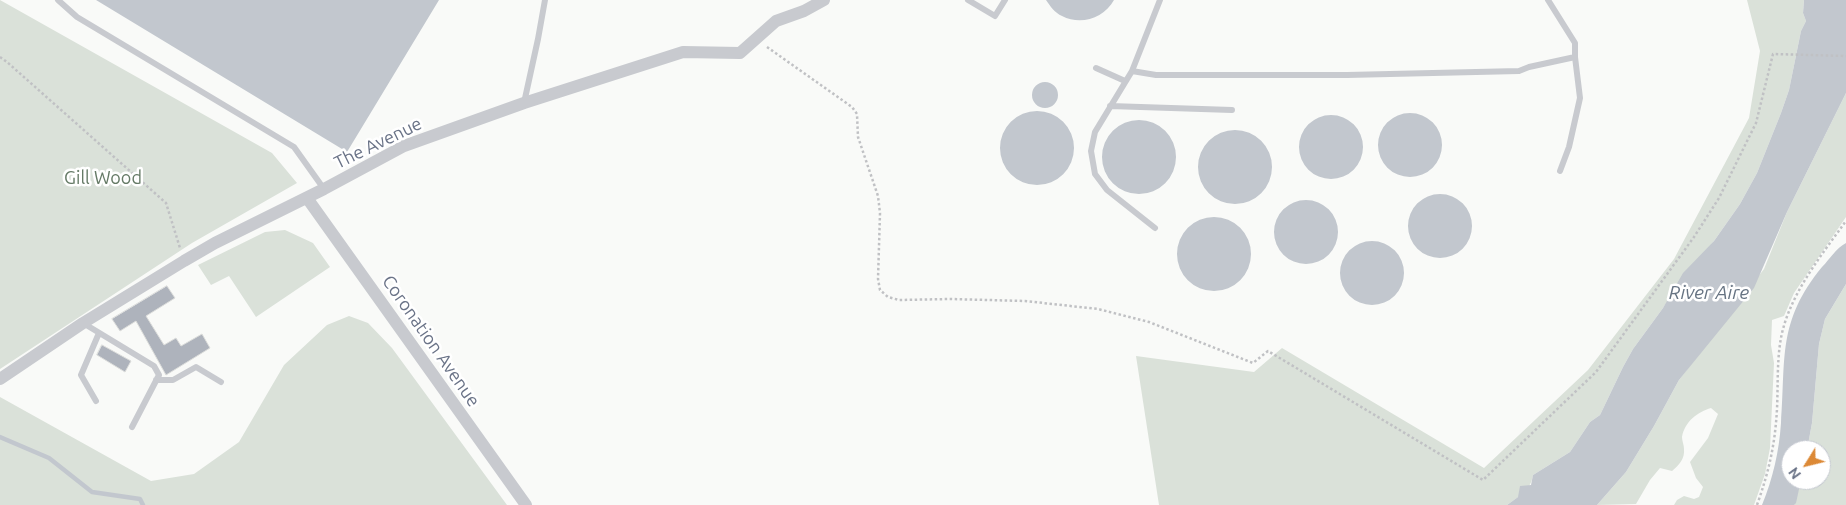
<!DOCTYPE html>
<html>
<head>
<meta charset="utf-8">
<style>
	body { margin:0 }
	#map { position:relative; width:1846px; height:505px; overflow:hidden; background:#f9faf8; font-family:Ubuntu,sans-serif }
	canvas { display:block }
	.north { position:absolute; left:1781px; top:440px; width:50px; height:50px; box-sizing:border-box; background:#fff; border:1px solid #c3c7cf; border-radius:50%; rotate:234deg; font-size:14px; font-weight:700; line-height:20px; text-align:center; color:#6a7387 }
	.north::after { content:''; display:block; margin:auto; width:18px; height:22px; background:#dc8936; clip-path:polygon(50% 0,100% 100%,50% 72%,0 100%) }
</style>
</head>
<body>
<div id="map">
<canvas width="1846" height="505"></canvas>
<div class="north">N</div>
</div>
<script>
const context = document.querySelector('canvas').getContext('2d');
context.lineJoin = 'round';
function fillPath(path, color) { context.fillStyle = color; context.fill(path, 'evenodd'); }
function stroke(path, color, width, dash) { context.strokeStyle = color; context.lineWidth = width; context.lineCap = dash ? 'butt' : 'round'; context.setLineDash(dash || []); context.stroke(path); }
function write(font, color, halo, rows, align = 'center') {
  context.font = font + ' Ubuntu,sans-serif'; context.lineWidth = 5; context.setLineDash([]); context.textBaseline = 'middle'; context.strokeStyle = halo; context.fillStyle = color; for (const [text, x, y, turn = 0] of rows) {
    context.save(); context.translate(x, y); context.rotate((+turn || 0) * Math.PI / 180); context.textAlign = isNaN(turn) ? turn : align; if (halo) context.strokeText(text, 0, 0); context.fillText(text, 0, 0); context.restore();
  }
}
fillPath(new Path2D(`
	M0,0l272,153 25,30 -105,60 -192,126z
	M1747,0h57l-1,13 3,8 -5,10 -12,59 -8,23 -24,60 -17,31 -26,37 -40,50 -11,17 -30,41 -10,18 -23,48 -10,7 -20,30 -37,23c-2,15 -15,22 -26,30h-348l-23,-149 118,16 28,-24 202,120 104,-98 86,-111 75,-141 11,-67z
	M1846,93v124l-52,76 -10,23 -12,4 -1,25 3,18 -4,85 -5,26 -11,31h-80l3,-5 7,-4 10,3 5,-2 4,-10 -7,-9 -6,-16 18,-24 10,-24 -7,-6c-13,4 -26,13 -29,29 0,4 2,8 2,12 1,10 -5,16 -12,22l-12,-3 -10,12 -14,24 -39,1 29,-33 28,-46 25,-46 85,-111 23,-57z
	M285,230l28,13 17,24 -74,50 -27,-41 -18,9 -13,-20 67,-33z
	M1846,284v221h-52l7,-25h20v-30h-14l5,-27 7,-79 6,-25z
	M349,316l19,7 24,25 115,157h-507v-108l151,84 43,-7 45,-32 45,-77 43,-40z`), '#dae1d9');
fillPath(new Path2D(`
	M96,0h343l-92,152z
	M1046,0h68c-10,18 -33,26 -52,16 -7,-3 -12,-10 -16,-16z
	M1804,0h42v93l-59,119 -33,76 -75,92 -25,46 -28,46 -29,33h-90l11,-8 2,-11 11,-1 2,-10 37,-23 20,-30 10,-7 23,-48 10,-18 30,-41 20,-35 31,-32 26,-37 17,-31 24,-60 8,-23 12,-59 5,-10 -3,-8z
	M1032 95a13 13 0 1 1 26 0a13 13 0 1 1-26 0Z
	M1000 148a37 37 0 1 1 74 0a37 37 0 1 1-74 0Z
	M1378 145a32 32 0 1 1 64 0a32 32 0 1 1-64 0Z
	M1299 147a32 32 0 1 1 64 0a32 32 0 1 1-64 0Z
	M1102 157a37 37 0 1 1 74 0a37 37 0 1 1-74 0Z
	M1198 167a37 37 0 1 1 74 0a37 37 0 1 1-74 0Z
	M1408 226a32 32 0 1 1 64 0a32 32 0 1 1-64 0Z
	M1274 232a32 32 0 1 1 64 0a32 32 0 1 1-64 0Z
	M1177 254a37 37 0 1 1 74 0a37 37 0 1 1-74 0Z
	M1340 273a32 32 0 1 1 64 0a32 32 0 1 1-64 0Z
	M1846,243v41l-21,35 -6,25 -7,79 -5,27h-16v30h10l-5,23 -2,2h-32c11,-27 17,-53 19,-82 5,-65 -4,-101 41,-156 8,-8 14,-19 24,-24z`), '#c2c7ce');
stroke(new Path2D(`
	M0,437l49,21 43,34 48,7 3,6`), '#c2c7ce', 4.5);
const building = new Path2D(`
	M167,286l8,12 -29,18 18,29 12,-7 5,8 21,-12 8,14 -44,27 -30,-54 -16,10 -8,-12z
	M102,345l29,16 -6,11 -28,-17z`);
fillPath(building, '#aeb3bc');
stroke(building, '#dbdcda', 1);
stroke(new Path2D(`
	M767,47l85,60 5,7 1,23 20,59 2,17 -2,66 2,11 8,7 11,3 51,-1 75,2 73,8 51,13 104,41 15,-12 215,129 113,-108 98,-135 25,-39 37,-75 17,-69 73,2
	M0,57l7,5 159,141 14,45
	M1757,505c12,-34 18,-60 20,-96 1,-22 0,-44 3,-65 6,-45 40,-87 66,-123`), '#c0c1c4', 2.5, [2.5, 2.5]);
stroke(new Path2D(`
	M58,0l19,17 217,130 30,42
	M968,0l27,16 10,-16
	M1096,68l29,13
	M1132,71l24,4h191l172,-4 10,-4 46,-10v-14l-27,-43
	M524,103l14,-64 7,-39
	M1110,106l122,4
	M1560,171l9,-24 11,-49 -5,-41
	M1155,228l-48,-38 -12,-16 -4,-23 4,-19 37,-61 28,-71
	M83,323l71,43 5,9 -27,52
	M156,380h17l23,-13 25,15
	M96,401l-15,-26 18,-42`), '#c8cacf', 6);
stroke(new Path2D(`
	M307,198l219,307
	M0,379l83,-56 101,-62 31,-18 109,-54 80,-43 120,-43 159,-51 57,1 36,-32 28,-10 20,-11`), '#c8cacf', 12);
write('18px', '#6a7387', '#fff', [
	["The Avenue",378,143,-26],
	["Coronation Avenue",431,341,55]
]);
write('18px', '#657a66', '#fff', [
	["Gill Wood",103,178]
]);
write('italic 19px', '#667382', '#fff', [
	["River Aire",1709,293]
]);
</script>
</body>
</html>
